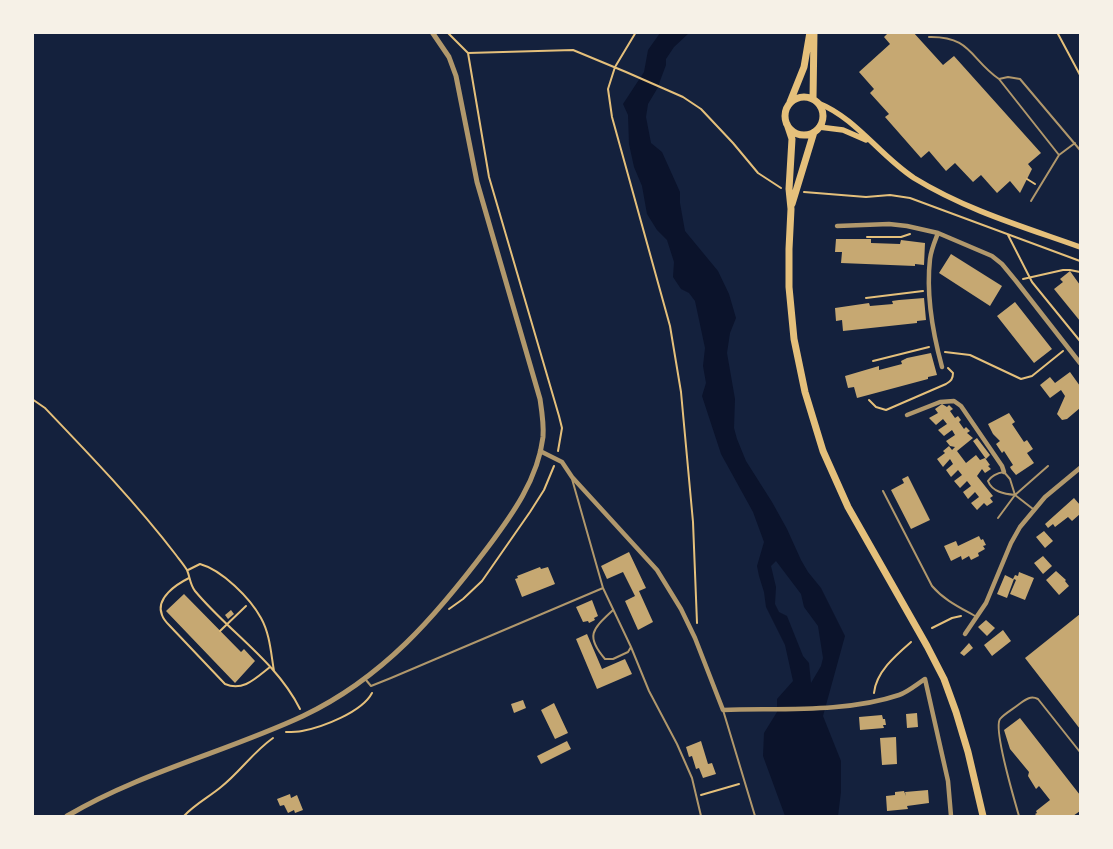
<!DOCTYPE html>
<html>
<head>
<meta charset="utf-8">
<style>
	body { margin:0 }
	#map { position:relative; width:1113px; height:849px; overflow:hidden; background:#14213d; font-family:"Source Sans 3",sans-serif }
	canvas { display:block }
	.frame { position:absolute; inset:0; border:34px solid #f6f1e7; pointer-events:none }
</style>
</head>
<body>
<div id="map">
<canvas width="1113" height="849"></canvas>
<div class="frame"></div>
</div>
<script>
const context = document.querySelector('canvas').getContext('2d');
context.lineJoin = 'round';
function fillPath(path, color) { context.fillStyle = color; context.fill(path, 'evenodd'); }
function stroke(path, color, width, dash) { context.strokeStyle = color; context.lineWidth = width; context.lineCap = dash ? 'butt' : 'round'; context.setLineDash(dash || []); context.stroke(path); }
fillPath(new Path2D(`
	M660,33h29l-15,14 -8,12v6l-9,24 -9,15 -2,13 5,26 11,9 18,40v11l5,28 33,40 11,23 7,24 -6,15 -3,20 8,46 -1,29 3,11 9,22 26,41 15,27 14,31 7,12 13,16 24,48 -22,80 18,45v31l-3,24h-53l-22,-60 1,-23 13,-21v-13l16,-18 -8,-36 -19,-38 -2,-15 -5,-16 -2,-10 7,-24 -11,-30 -32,-58 -19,-58 4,-13 -3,-17 2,-18 -10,-47 -6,-8 -8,-4 -8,-12 1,-15 -7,-22 -10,-10 -10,-16 -5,-28 -8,-19 -5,-23 -1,-29 -5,-11 21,-32 4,-22zM776,561l25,33 3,13 14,19 5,32 -2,8 -10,17 -2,-20 -6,-7 -16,-40 -8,-4 -4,-8 1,-17 -5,-21z`), '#0b132b');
fillPath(new Path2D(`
	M889,32h24l30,33 11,-9 87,97 -13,11 4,5 -12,24 -10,-12 -13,12 -16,-18 -8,7 -18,-19 -9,8 -17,-20 -8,7 -36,-41 4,-3 -19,-21 4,-4 -15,-17 31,-28 -6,-7z
	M836,239h35v4l29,1 1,-4 24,3 -1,22 -9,-1v2l-74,-3 1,-11h-7z
	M951,254l51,32 -12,20 -51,-33z
	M1070,271l10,14v36l-26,-32 9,-7 -3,-3z
	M924,298l2,22 -9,1v2l-74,8 -1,-11 -6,1 -1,-13 34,-5 1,3 23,-2 -1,-3 7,-1z
	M1015,302l37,47 -18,14 -37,-47z
	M931,353l6,22 -9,2v2l-71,19 -3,-11 -6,1 -3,-12 34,-10v4l23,-6 -1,-3 6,-3z
	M1070,372l10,14v22l-13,11 -5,1 -5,-6 8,-18 -4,-6 -11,8 -10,-13 10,-8 5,6z
	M942,404l5,3 2,-2 4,4 -3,2 5,7 3,-2 3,4 -2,2 5,7 2,-2 4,4 -3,2 6,5 -16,13 9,12 10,-8 4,5 5,-2 5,7 -2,1 3,3 -6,4 -3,-4 -5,7 16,20 -3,2 3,4 -6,4 -3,-3 -7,7 -6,-7 8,-6 -4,-5 -7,7 -5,-7 8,-6 -4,-5 -7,7 -6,-7 8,-6 -4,-5 -7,7 -5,-7 7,-6 -3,-5 -7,8 -6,-8 8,-6 -2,-2 6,-5 3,4 3,-3 -5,-1 -4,-5 9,-6 -3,-5 -8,6 -6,-6 9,-6 -4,-5 -7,6 -7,-7 9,-5 -3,-4z
	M1009,413l6,9 -3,2 12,18 3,-2 6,9 -6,4 7,10 -18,12 -5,-6 -1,-2 3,-2 -9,-14 -2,2 -6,-9 4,-3 -7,-7 -5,-10z
	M977,438l13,17 -4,4 -13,-18z
	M908,476l22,44 -19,9 -20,-39 13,-7 -2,-4z
	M1074,498l6,7v9l-8,7 -4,-4 -13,10 -2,-3 -5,4 -3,-4z
	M1044,531l9,10 -8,7 -9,-11z
	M979,536l2,4 2,-1 3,6 -3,1 2,3 -7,4 1,3 -8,4 -2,-4 -7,4 -1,-4 -10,5 -7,-15 12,-5 2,5z
	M629,552l17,36 -7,3 14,31 -15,8 -13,-29 10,-5 -12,-24 -16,7 -6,-13z
	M1043,556l9,10 -9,8 -9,-11z
	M540,567l1,2 7,-2 7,17 -33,13 -7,-18 3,-1 -1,-2z
	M1056,571l10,9 -1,1 4,5 -10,9 -13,-15z
	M1019,572l15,6 -9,22 -15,-6 6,-14 -2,-1 -7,19 -10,-4 8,-19 8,4 2,-4 3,1z
	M184,594l57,58 3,-3 11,12 -20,22 -69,-72z
	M592,600l6,16 -4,2 1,2 -6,3 -1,-2 -5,1 -7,-15z
	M231,610l3,4 -6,5 -3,-4z
	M1080,614v115l-55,-71z
	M986,620l9,8 -8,8 -9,-9z
	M1003,630l8,11 -19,15 -8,-11z
	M587,634l15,35 23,-10 7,15 -35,15 -21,-50z
	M969,643l4,5 -9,8 -4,-3z
	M523,700l3,8 -12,5 -3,-9z
	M554,703l14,30 -13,6 -14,-29z
	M917,713l1,14 -11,1 -1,-14z
	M882,715l1,4h2l1,6h-3l1,3 -24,2 -1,-13z
	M1020,718l60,77v16l-7,5h-36l-2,-2 2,-1 -1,-2 14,-11 -11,-14 -3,3 -8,-13 1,-4 -19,-23 -6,-19z
	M896,737l1,27 -15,1 -2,-27z
	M567,741l4,8 -30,15 -4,-8z
	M701,741l7,23 4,-1 4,11 -13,4 -4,-10 -3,1 -4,-13 -3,1 -3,-10z
	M928,790l1,13 -22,3 1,3 -21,2 -1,-15 9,-1v-3l9,-1 2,5 -1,-4z
	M290,794l1,4 6,-3 6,15 -8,3 -1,-3 -6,3 -4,-8 -4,1 -3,-7z`), '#c6a872');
stroke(new Path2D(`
	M447,32l21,21 21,124 70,239 3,12 -4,23
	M636,32l-21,35 -7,22 4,28 58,209 11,66 12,130 4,101
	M1057,32l23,43
	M468,53l105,-3 53,22 57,25 18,12 32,34 25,30 23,15
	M1027,179l8,5
	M804,192l62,5 24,-2 20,3 170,63
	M1008,235l24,47 48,59
	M867,237h34l9,-3
	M1023,279l40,-9h7l10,2
	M866,298l57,-7
	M945,352l25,3 51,24 11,-3 31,-25
	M873,361l56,-14
	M32,399l13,9c45,47 91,95 131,147 3,4 8,10 11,15 3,7 3,15 8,21 34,41 81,70 105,118
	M869,400l7,7 10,3 60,-26c5,-3 7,-5 7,-11l-5,-5
	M188,570l12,-6c22,6 50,34 61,54 9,16 10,36 13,53
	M189,578c-12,6 -34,20 -27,37 1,3 4,7 7,10l56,59c18,8 31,-6 45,-17
	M449,609l14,-10 19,-18 48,-69 14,-22 10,-24
	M932,628l20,-10 9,-2
	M220,631l26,-25
	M874,693c2,-21 22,-38 37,-51
	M286,732c5,0 11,0 16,-1 21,-4 60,-19 70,-38
	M701,795l38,-11
	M184,816c11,-12 25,-19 37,-29 19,-15 32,-35 52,-49`), '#e5c07b', 2);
stroke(new Path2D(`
	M929,37c42,-1 41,22 70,42l9,-2 12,2 60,71
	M999,79l60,76
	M1031,201l28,-46 16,-12
	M883,491l49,95c12,14 27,21 43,30
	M1015,495c-10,-1 -23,-3 -27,-14 4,-6 9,-8 16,-9l6,7 5,16 18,14
	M998,518l17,-23 33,-29
	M603,588l28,59 -3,5 -15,7h-8c-21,-24 -11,-31 8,-49
	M631,647l18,44 28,53 15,34 9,38
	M366,680l5,6 20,-8 212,-90 -31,-109
	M723,710l32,106
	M1019,816c-4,-14 -26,-87 -19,-97 4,-5 13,-10 18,-14 7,-5 12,-10 20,-6l42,53`), '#b1986c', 2);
stroke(new Path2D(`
	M837,226l52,-2 18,2 31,7 54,23 10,8 14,17 64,82
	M938,233c-3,8 -7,17 -8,26 -4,35 3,75 12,108
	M907,415l33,-13 14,-1 7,5 41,60 2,6
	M540,451l22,11 10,15 85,93 24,39 14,29 28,72c55,-2 123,3 176,-15 9,-3 18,-11 26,-16l23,102 3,35
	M965,634l21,-31 25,-60 9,-16 25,-30 35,-29`), '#b1986c', 4.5);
stroke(new Path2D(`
	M67,816c74,-44 159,-64 236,-100 80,-38 133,-100 185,-169 24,-32 50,-68 55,-110 1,-13 -1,-25 -3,-38l-63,-217 -21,-106 -7,-19 -17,-25`), '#b1986c', 5);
stroke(new Path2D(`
	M818,103c38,15 62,53 96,75 52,32 110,49 166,69
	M819,127l24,3 23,10`), '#e5c07b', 5.5);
stroke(new Path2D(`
	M785 116a19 19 0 1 1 38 0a19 19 0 1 1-38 0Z
	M813,99l1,-67
	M790,102l14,-35 6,-35
	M787,124l5,15 -3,50 2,20 -2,40v38l5,52 11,53 18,59 25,56 79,139 17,33 12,33 12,40 15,64
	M792,204l22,-72`), '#e5c07b', 7);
</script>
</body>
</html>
